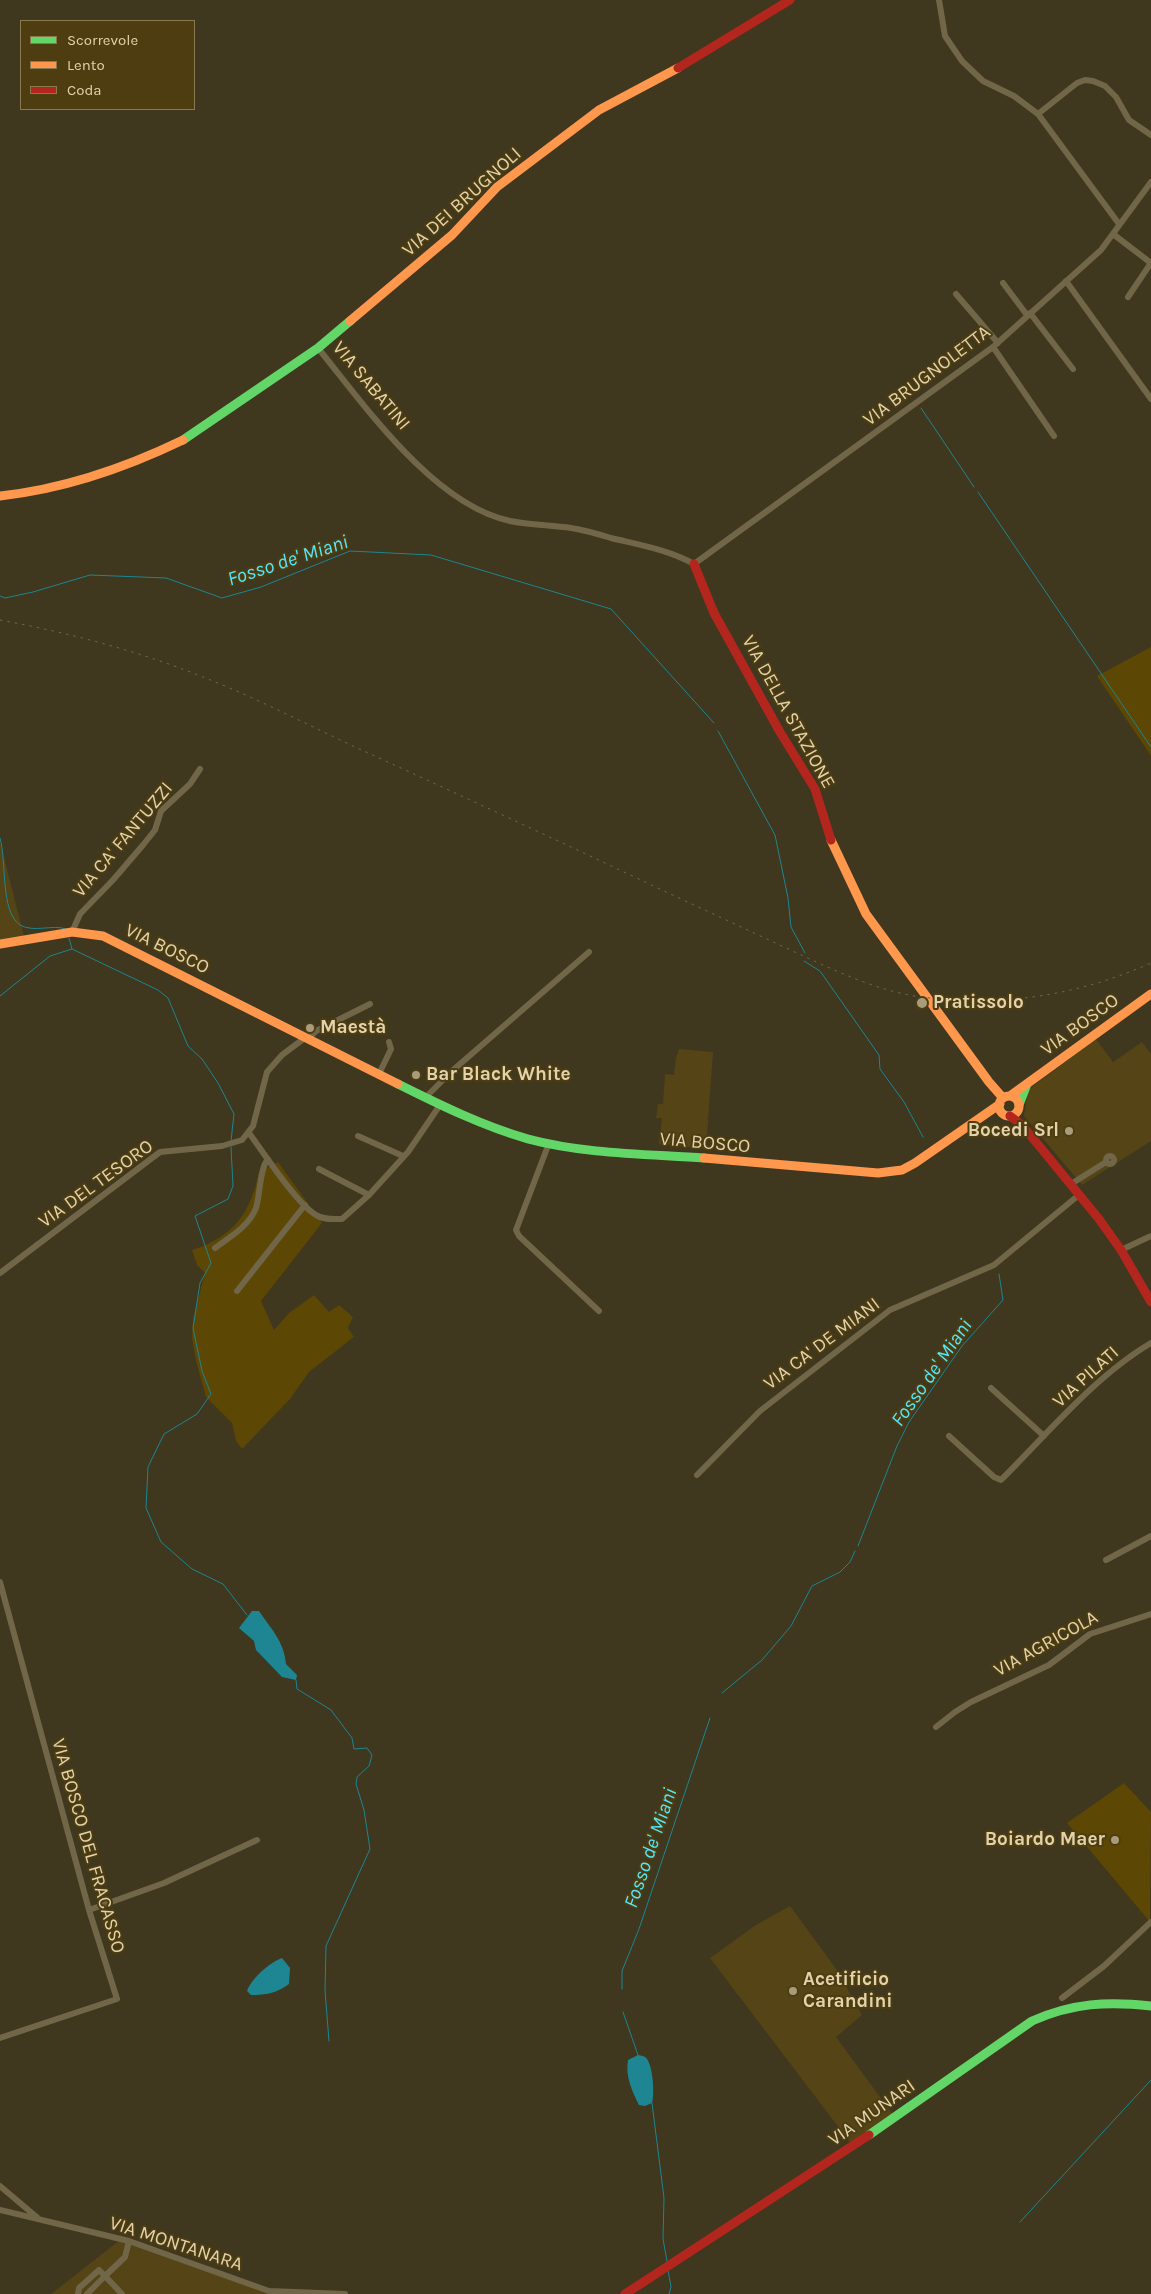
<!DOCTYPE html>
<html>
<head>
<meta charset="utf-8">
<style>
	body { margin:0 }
	#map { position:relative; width:1151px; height:2294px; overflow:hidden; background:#3f371e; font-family:Karla,sans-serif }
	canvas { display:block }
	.legend { position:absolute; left:20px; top:20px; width:175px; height:90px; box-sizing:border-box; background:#4d3d11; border:1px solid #89794f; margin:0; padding:6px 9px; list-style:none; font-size:15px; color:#e2d3ad }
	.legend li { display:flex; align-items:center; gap:10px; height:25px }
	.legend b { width:25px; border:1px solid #89794f }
</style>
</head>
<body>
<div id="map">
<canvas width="1151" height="2294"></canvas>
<ul class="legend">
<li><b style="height:6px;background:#63d668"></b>Scorrevole</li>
<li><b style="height:6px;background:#ff974d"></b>Lento</li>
<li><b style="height:6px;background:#b3261e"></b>Coda</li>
</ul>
</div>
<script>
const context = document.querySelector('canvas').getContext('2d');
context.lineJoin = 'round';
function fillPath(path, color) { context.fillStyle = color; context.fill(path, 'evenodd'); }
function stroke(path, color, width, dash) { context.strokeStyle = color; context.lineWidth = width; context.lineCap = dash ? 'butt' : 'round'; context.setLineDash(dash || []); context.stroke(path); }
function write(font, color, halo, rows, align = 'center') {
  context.font = font + ' Karla,sans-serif'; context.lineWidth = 4; context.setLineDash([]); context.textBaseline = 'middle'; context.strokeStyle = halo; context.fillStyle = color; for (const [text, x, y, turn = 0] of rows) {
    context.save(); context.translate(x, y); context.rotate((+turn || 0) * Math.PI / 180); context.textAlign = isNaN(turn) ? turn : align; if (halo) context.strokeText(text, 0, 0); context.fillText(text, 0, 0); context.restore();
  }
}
fillPath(new Path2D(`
	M0,842l26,102 -26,5z
	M1096,1039l17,23 29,-20 9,12v87l-69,44 -58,-69 4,-26z
	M679,1049l34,3 -7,97 -47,-5 3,-26h-6l2,-14h5l2,-30 9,1 2,-17z
	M790,1906l47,64 25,45 -26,22 61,83 -42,29 -145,-191 46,-33z
	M120,2240l163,54h-232z`), '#554416');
fillPath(new Path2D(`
	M1151,647v109l-54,-80z
	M278,1162l44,61 -61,78 13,29 15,-17 25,-18 15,17 10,-7 14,12 -5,11 6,9 -45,35 -19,27 -48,50 -6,-8 -4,-18 -26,-26 -10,-36 -4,-23 1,-19 12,-46 -8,-8 -5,-15c41,-13 58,-36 67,-78z
	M1124,1783l27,29 -1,110 -83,-99z`), '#5c4704');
fillPath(new Path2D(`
	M252,1611h7c12,18 25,30 27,53l11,11 -1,5 -14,-3 -26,-27 -2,-9 -15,-13z
	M282,1958l8,10 -1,16c-12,9 -23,11 -38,11l-4,-4c5,-13 22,-28 35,-33z
	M638,2055c2,0 5,1 7,2 8,5 10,38 7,46l-7,3 -6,-1c-7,-14 -14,-29 -11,-45z`), '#1e8692');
stroke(new Path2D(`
	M921,408l53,79
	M978,492l173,255
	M0,596l5,2 28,-6 57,-17 76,3 56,20 39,-11 89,-36 81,4 180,54 103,114
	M718,731l57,104 13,63 3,29 14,26
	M0,838c7,25 0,73 20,87 14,8 33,-1 46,4
	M72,949l86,41 10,8 20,48 14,13 16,24 16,31 -3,27
	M804,961l16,10 59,84 1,14 24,33 19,35
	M0,996l50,-40 22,-7 -3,-11
	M231,1147l2,39 -5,13 -33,17 16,47 -11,20 -7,45 9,43 9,23 -14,20 -33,20 -16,33 -2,41 15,34 31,27 31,15 24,31
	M858,1546l39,-100 12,-24 53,-76 41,-46 -4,-26
	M296,1680l1,9 34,21 21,28 2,11 13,-1 5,7 -3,11 -12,11 -1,7 8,26 6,39 -44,97 -1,45 4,50
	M722,1693l40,-33 29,-34 21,-40 28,-14 10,-10 5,-11
	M622,1989v-18l17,-42 71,-211
	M623,2012l15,43
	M652,2103l12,95 -1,41 4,22
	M1020,2222l131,-142
	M668,2270l3,17 -2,7`), '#1e8692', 1);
stroke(new Path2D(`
	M939,0l6,36 17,25 21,20 31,15 24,18 81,110
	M1038,114l39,-31 8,-3 8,1 12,5 11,11 13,23 22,15
	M1113,234l38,29 -23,34
	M1066,281l85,118
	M1003,283l24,32
	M956,294l42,49
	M1030,313l43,56
	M993,347l61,89
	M318,348c47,58 116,157 192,173 20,4 41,4 61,7 13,2 27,6 40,10 29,7 58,12 83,26l299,-217 108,-97 50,-68
	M72,932l8,-18 33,-34 30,-35 12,-15 6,-19 29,-27 10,-15
	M309,1038l7,-7 54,-27
	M379,1074l12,-25 -2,-7
	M425,1098l27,-27 137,-119
	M249,1133c15,20 47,70 67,82 7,5 18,4 26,4l27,-24 39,-43 32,-47
	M358,1136l45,20
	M549,1143l-33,87 3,6 80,75
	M1106 1160a4 4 0 1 1 8 0a4 4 0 1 1-8 0Z
	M319,1169l50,26
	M1071,1184l35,-22
	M215,1248c15,-11 34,-22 41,-40 4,-13 4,-41 12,-49
	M1121,1250l30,-14
	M0,1273l160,-121 62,-6 20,-6 11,-14 14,-54 15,-17 24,-18
	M237,1291l68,-86
	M991,1388l53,48
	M949,1436l45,41 7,3c45,-45 95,-105 150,-137
	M697,1475l63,-64 130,-101 104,-45 86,-71
	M1106,1560l45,-24
	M0,1582l89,328 28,89 -117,39
	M936,1727l19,-15 16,-10 78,-37 41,-31 61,-20
	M89,1910l75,-27 93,-43
	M1062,1998l42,-32 47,-44
	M0,2186l39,33
	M0,2210l129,31 140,50 76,3
	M78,2294l1,-6 20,-18 6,6 -18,18
	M122,2294l-17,-18 20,-19 4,-16`), '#716748', 6);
stroke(new Path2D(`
	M183,440l135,-92 32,-27
	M398,1084c42,21 85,42 130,55 56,15 118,15 176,19
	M1019,1105l8,-21
	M869,2135l163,-114c40,-18 76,-20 119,-15`), '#63d668', 9);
stroke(new Path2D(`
	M350,321l102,-86 45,-48 102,-77 79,-42
	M0,496c64,-7 125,-28 183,-56
	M831,840l35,74 123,168 14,16
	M0,944l72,-12 31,4 295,148
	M1010,1096l141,-102
	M999 1106a10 10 0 1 1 20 0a10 10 0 1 1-20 0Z
	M704,1158l174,15 24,-3 13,-7 85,-59`), '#ff974d', 9);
stroke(new Path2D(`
	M678,68l112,-68
	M694,564l20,49 66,119 35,57 16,51
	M1010,1116l12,9 77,94 22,31 30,52
	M625,2294l244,-159`), '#b3261e', 9);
stroke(new Path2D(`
	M0,620c75,14 150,34 220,64 46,19 90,42 135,63 103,47 206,95 309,144 45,21 90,42 135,63 39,18 79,37 122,43 80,10 156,-1 230,-34`), '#706850', 1, [2.5, 5]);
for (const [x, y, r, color] of [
	[922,1003,6,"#a99c7b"],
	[310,1028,5,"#a99c7b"],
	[416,1075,5,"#a99c7b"],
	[1069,1131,5,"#a99c7b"],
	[1115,1840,5,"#a99c7b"],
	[793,1991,5,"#a99c7b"]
]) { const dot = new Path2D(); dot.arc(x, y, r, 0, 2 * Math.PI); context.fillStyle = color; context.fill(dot); stroke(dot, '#4d3d11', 2); }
write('19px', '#e2d3ad', '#4d3d11', [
	["VIA DEI BRUGNOLI",462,202,-42],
	["VIA BRUGNOLETTA",927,376,-37],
	["VIA SABATINI",371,386,50],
	["VIA DELLA STAZIONE",788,712,61],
	["VIA CA' FANTUZZI",123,840,-50],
	["VIA BOSCO",167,949,26],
	["VIA BOSCO",1080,1025,-36],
	["VIA BOSCO",705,1143,5],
	["VIA DEL TESORO",96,1184,-36],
	["VIA CA' DE MIANI",822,1344,-37],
	["VIA PILATI",1086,1377,-42],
	["VIA AGRICOLA",1046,1644,-29],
	["VIA BOSCO DEL FRACASSO",88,1846,74],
	["VIA MUNARI",872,2113,-35],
	["VIA MONTANARA",176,2244,18]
]);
write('bold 19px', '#e2d3ad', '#4d3d11', [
	["Pratissolo",933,1003],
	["Maestà",320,1028],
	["Bar Black White",426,1075],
	["Bocedi Srl",1059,1131,"right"],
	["Boiardo Maer",1105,1840,"right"],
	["Acetificio",803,1980],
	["Carandini",803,2002]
], 'left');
write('italic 20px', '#52e7fd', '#4d3d11', [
	["Fosso de' Miani",288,561,-18],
	["Fosso de' Miani",932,1373,-55],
	["Fosso de' Miani",651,1848,-71]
]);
</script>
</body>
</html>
